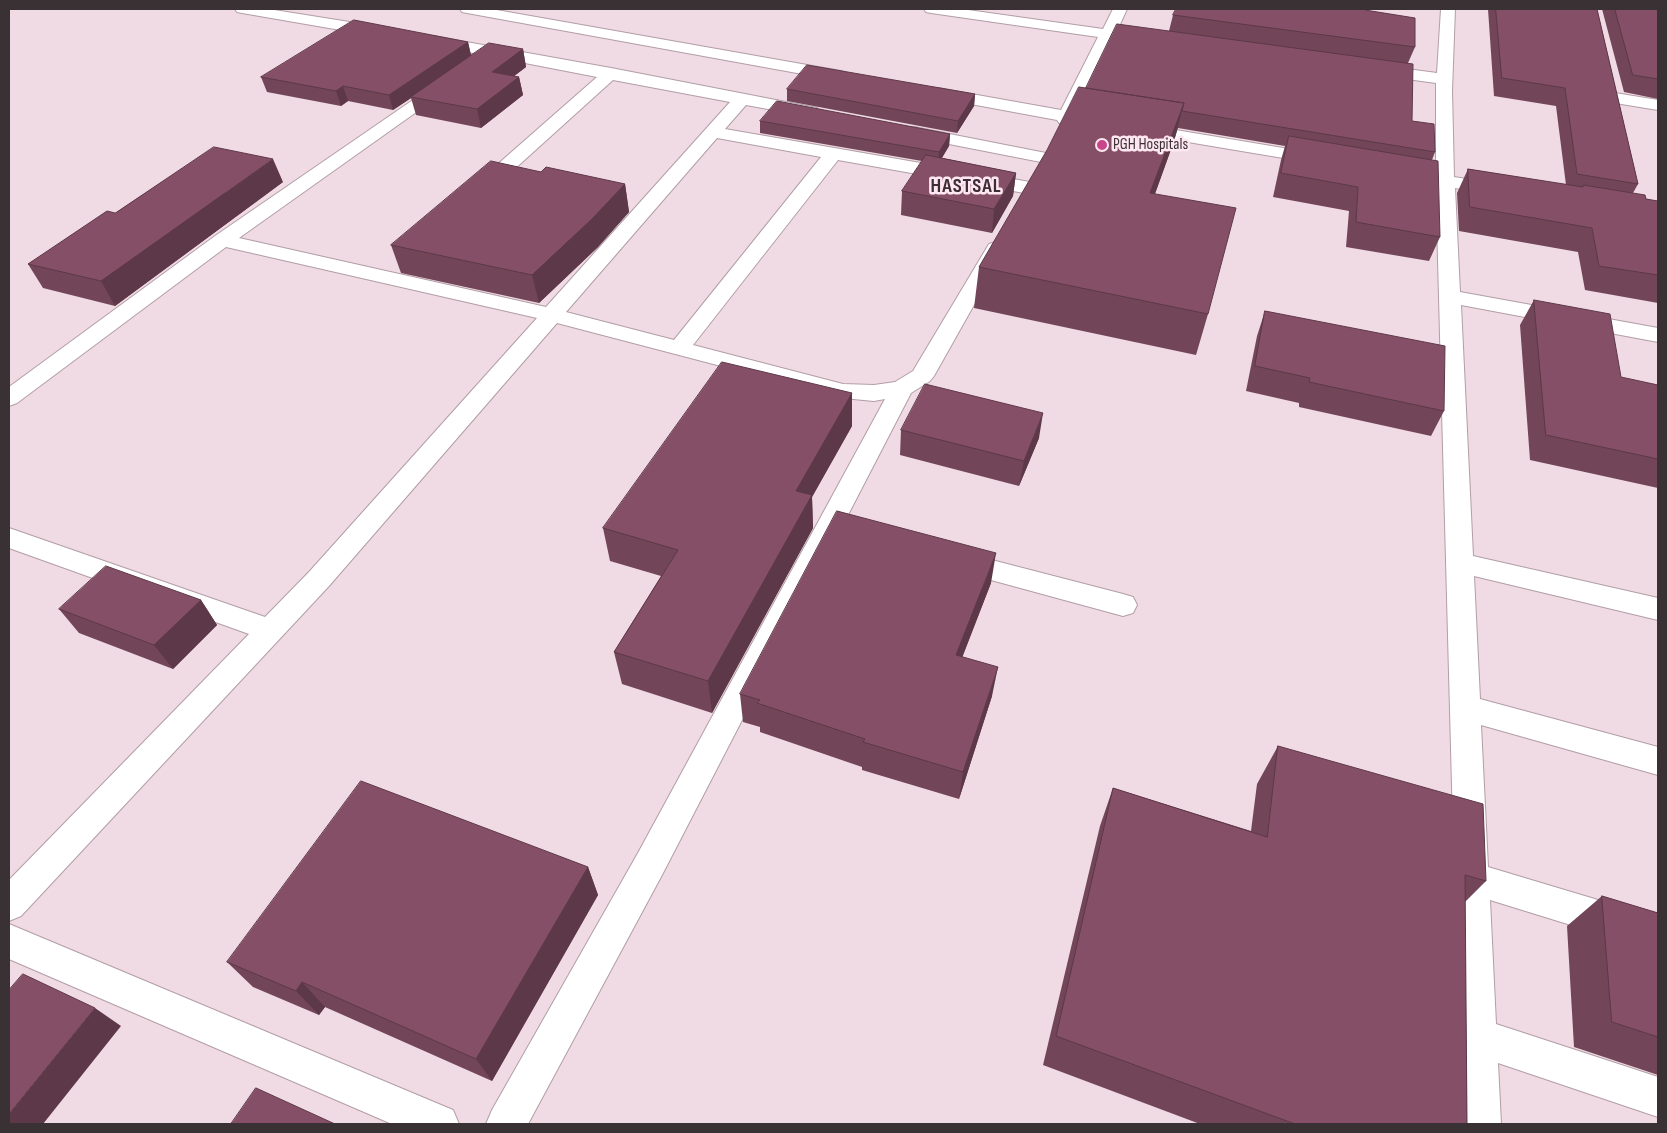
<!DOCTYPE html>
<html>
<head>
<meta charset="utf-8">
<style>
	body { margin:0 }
	#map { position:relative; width:1667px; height:1133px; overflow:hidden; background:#f0dae3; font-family:"Sofia Sans Condensed",sans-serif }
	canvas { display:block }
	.frame { position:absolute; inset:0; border:10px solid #3a3134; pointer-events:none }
</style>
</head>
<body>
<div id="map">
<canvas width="1667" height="1133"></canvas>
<div class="frame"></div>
</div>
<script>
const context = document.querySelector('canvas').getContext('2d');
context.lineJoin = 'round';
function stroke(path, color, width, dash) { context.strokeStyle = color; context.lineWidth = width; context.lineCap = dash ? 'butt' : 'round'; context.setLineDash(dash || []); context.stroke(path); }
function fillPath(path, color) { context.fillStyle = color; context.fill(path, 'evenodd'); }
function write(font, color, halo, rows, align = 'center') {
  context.font = font + ' "Sofia Sans Condensed",sans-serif'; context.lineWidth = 5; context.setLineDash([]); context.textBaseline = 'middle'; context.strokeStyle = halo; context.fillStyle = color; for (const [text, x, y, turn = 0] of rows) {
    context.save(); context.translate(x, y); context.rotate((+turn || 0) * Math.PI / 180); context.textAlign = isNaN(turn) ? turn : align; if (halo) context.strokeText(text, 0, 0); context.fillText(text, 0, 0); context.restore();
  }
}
const minor = new Path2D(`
	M235,9h33l113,18 5,2 3,3 -3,3 -5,2 -139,-24 -5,-1z
	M460,9h31l350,62 6,2 2,3 -2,3 -6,2 -374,-68 -5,-1z
	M924,9h37l142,20 10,-20h14l-10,22 11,2 3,3 -3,3h-15l-36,74 11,2 3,4 -3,4 -6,1 -23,-1 -2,-3 -119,-22 -6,-1 -2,-4 2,-4 6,-1 123,22 37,-73 -167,-24 -5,-1z
	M1441,9h14l-3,82 2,86 45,7 7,2 2,4 -2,4 -7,2 -44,-8 5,104 198,36v14l-197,-37 12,251 185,42v22l-184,-44 6,123 178,48v28l-177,-50 7,142 170,51v34l-168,-52 6,124 162,53v40l-160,-54 3,61h-40l-25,-939 -42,-8 -2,-4 2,-4 7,-2 35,6v-90l-59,-8 -6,-2 -2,-3 2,-3 6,-2 60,8z
	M433,36l178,32 206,40 3,4 -3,4 -6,1 -65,-12 -21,24 305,53 7,2 2,4 -2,4 -7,2 -192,-34 -145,185 150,39 31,1 21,-3 18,-11 76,-127 7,-2 7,2 3,4 -72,128 -4,5 -19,12 -249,482 -134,249h-42l6,-14 146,-257 247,-454 -11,2 -31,-3 -286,-75 -228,263 -308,330 -12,5v-41l240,-246 -240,-86v-20l256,89 44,-45 228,-254 -311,-71 -209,156 -8,3v-19l206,-151 224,-154h12l2,4 -214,152 307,69 184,-205 -117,-22 -125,113 -7,2 -7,-2 -2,-4 2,-4 123,-108 -170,-33 -2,-3 2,-3zM717,138l104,19 -147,183 -108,-28z
	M1615,93l43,7v10l-49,-8 -2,-4 2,-4z
	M1140,124l179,30 6,1 3,4 -3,4 -6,1 -185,-31 -3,-4 3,-4z
	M914,127l132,26 6,1 3,4 -3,4 -6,1 -138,-27 -3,-4 3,-4z
	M957,551l166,43 10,3 4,8 -4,8 -10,3 -176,-48 -4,-7 4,-7z
	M9,924l444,186 6,14h-67l-383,-165z`);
stroke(minor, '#b29ea6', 2);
fillPath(minor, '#fff');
fillPath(new Path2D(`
	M1488,9h109l41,175 -5,9 25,11v99l-73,-13 -7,-38 -119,-21 -2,-38 11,-24 98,16 -10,-79 -62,-10z
	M1602,9h56v90l-34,-7z
	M1365,10l50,37 -7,16 4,58 23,31 -3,8 8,77 -11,24 -83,-14 3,-36 -76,-14 8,-37 4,-14 -107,-18 -4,13 -19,53 53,120 -12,41 -222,-47 5,-41 190,-236 4,-16z
	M468,42l3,13 52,-6 3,18 -12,9 5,1 4,18 -42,33 -65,-13 -5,-17 -18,12 -45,-9 -7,5 -74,-14 -6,-15z
	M787,89l188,5 -1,12 -17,27 -170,-32z
	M760,121l190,13 -1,12 -7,12 74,15 -3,23 -21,37 -91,-18 1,-24 20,-30 -162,-28z
	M541,172l84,12 4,28 -31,35 -59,56 -138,-30 -10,-28z
	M283,182l-168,124 -72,-18 -15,-24 87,-51z
	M1534,300l124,159v29l-128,-28 -10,-135z
	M1265,311l179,100 -13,25 -132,-29v-4l-53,-12 11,-55z
	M852,393v33l-40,71 1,31 -101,185 -90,-29 -8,-32 47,-76 -51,-15 -7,-33z
	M901,430l138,8 -20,48 -119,-31z
	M991,583l-29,74 30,39 -33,103 -97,-29v-3l-102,-35v-5l-17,-5 -3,-28z
	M201,600l16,25 -44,44 -94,-36 -20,-24z
	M1278,746l208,135 -21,21 2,222h-267l-157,-59 57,-239 13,-38 138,43 6,-47z
	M588,867l10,28 -106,186 -167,-74 -6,8 -66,-28 -26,-25z
	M1602,896l56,17v162l-84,-28 -7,-121z`), '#724559');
fillPath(new Path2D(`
	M468,42l3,14 -60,41v1l-18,12 -4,-15z
	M523,49l3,18 -30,23 -4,-18z
	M519,77l4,18 -42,33 -4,-19z
	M343,86l5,15 -7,5 -5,-15z
	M975,94l-1,12 -17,27 1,-12z
	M1184,103l-10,38 -33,91 9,-39z
	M950,134l-1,12 -11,18 1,-12z
	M273,159l10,23 -168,124 -14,-25z
	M1016,173l-3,23 -21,37 2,-24z
	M625,184l4,28 -31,35 -59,56 -7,-28z
	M852,393v33l-40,71 1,31 -101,185 -4,-32 88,-190z
	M1043,413l-4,25 -20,48 5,-25z
	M996,553l-5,30 -39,101 4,-29z
	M201,600l16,25 -44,44 -19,-24z
	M998,667l-6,29 -33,103 4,-27z
	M588,867l10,28 -106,186 -16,-22z
	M302,982l23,25 -6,8 -23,-24z
	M95,1008l26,18 -78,98h-34v-10z`), '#5d3848');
const building = new Path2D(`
	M1176,9h190l-1,1 50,8v29l-242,-32z
	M1496,9h101l41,175 -61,-10 -12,-86 -63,-10z
	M1615,9h43v70l-25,-4z
	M354,20l114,22 -79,53 -46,-9 -7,5 -75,-14z
	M1117,24l296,40 -1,57 22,3 1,28 -253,-41 2,-8 -98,-15z
	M489,43l34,6 -31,23 27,5 -42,32 -66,-12z
	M807,65l168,29 -17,27 -171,-32z
	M1079,87l105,16 -34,90 86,15 -28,106 -229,-47 68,-117z
	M777,101l173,33 -11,18 -179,-31z
	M1289,136l149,25 2,76 -84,-15 2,-35 -77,-14z
	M214,147l59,12 -172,122 -73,-17 79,-53 8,2z
	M926,155l90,18 -22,36 -92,-18z
	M491,161l50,11 5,-5 79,17 -33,35 -60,56 -141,-30z
	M1468,169l115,18v-2l62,10 1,4 12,2v74l-59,-9 -7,-38 -122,-21z
	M1534,300l76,14 11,63 37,8v74l-112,-24z
	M1265,311l180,35 -1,65 -135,-29 1,-4 -55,-12z
	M722,362l130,31 -56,98 16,4 -104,186 -94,-29 64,-102 -75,-22z
	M925,384l118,29 -19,48 -123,-31z
	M837,511l159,42 -40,102 42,12 -35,105 -100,-30 2,-3 -108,-36 3,-3 -20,-6z
	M106,566l95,34 -47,45 -95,-36z
	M1278,746l205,58 3,77 -21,-6 2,249h-172l-239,-88 57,-248 154,49z
	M361,781l227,86 -112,192 -174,-77 -6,9 -69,-29z
	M1602,896l56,17v124l-46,-15z
	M23,974l72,34 -86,106v-124z
	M256,1088l79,36h-104z`);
fillPath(building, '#855067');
stroke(building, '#5d3848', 1);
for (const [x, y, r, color] of [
	[1102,145,6,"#c94589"]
]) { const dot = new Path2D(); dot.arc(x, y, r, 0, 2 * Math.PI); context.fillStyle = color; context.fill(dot); stroke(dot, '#fee7f0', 2); }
write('16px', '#3a3134', '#fee7f0', [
	["PGH Hospitals",1113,145]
], 'left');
context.letterSpacing = '1px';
write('bold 20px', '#3d2d34', '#fee7f0', [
	["HASTSAL",966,187]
]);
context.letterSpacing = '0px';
</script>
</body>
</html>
